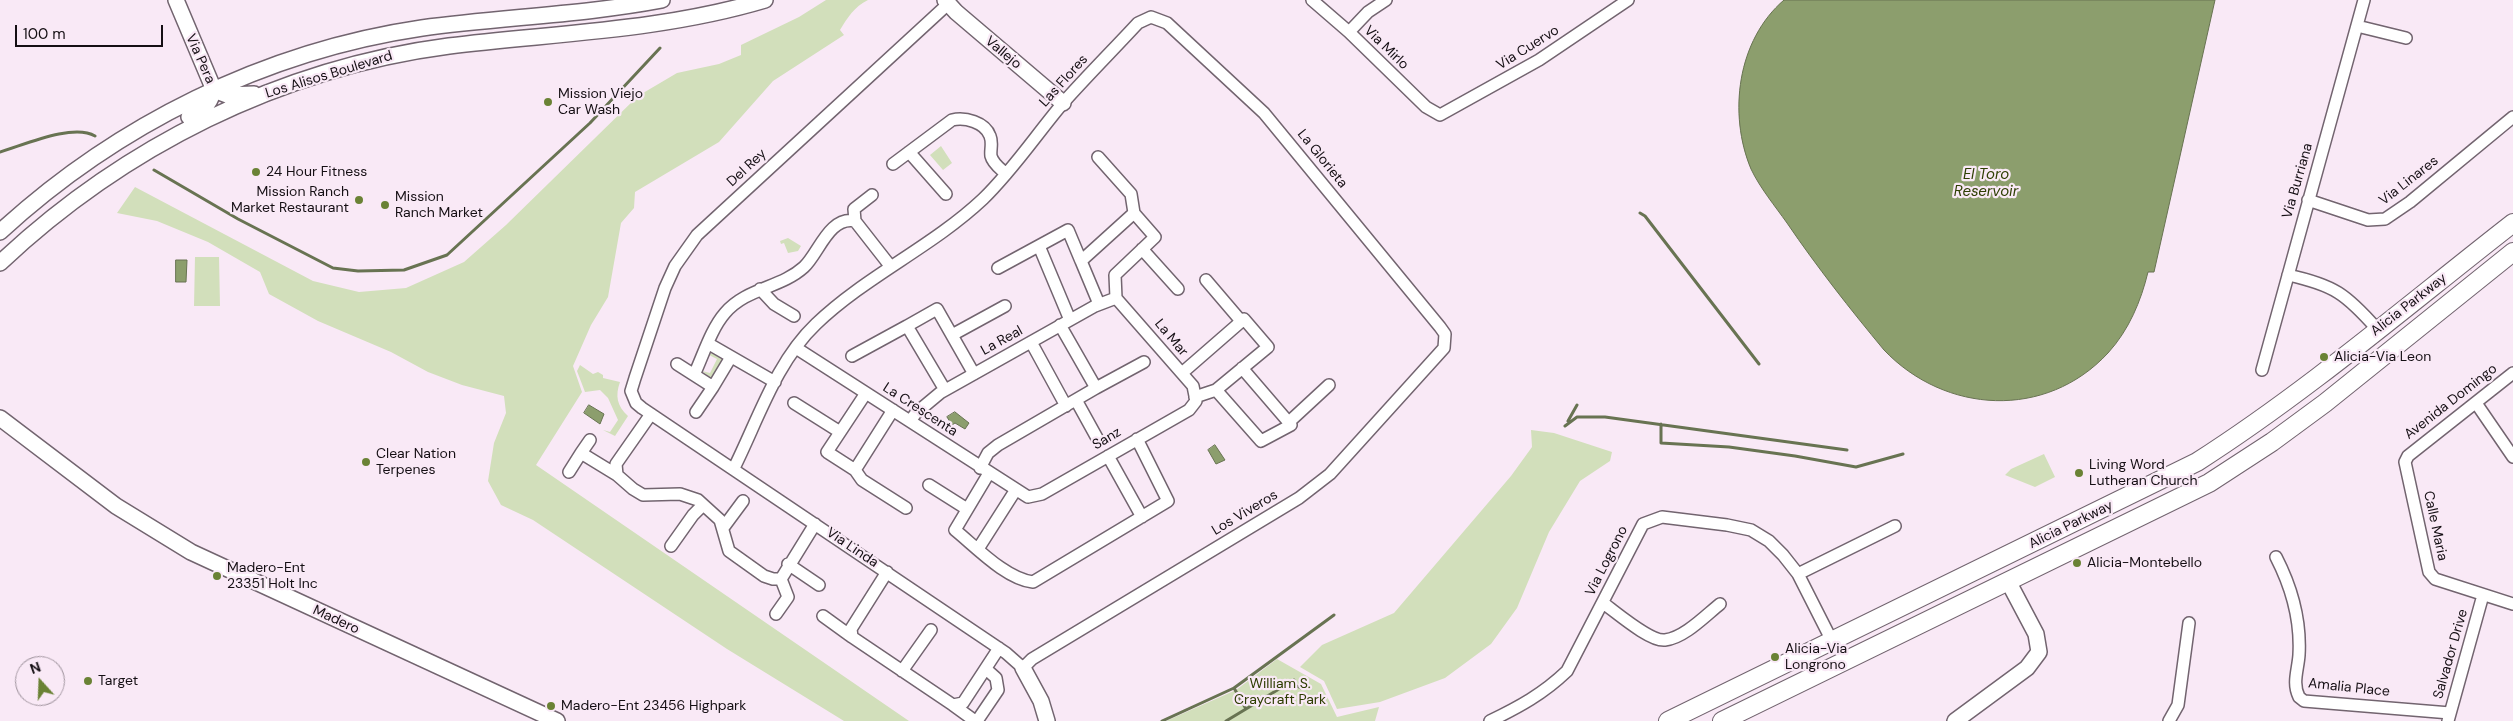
<!DOCTYPE html>
<html>
<head>
<meta charset="utf-8">
<style>
	body { margin:0 }
	#map { position:relative; width:2513px; height:721px; overflow:hidden; background:#f9e9f6; font-family:"DM Sans",sans-serif }
	canvas { display:block }
	.north { position:absolute; left:15px; top:656px; width:50px; height:50px; box-sizing:border-box; background:#f9e9f6; border:1px solid #9e929c; border-radius:50%; rotate:340deg; font-size:14px; font-weight:700; line-height:20px; text-align:center; color:#150f14 }
	.north::after { content:''; display:block; margin:auto; width:18px; height:22px; background:#6a8235; clip-path:polygon(50% 0,100% 100%,50% 72%,0 100%) }
	.scale { position:absolute; left:15px; top:25px; width:148px; height:22px; box-sizing:border-box; border:2px solid #150f14; border-top:0; padding-left:6px; font-size:15px; line-height:18px; white-space:nowrap; color:#150f14; -webkit-text-stroke:4px #f9e9f6; paint-order:stroke }
</style>
</head>
<body>
<div id="map">
<canvas width="2513" height="721"></canvas>
<div class="north">N</div>
<div class="scale">100 m</div>
</div>
<script>
const context = document.querySelector('canvas').getContext('2d');
context.lineJoin = 'round';
function fillPath(path, color) { context.fillStyle = color; context.fill(path, 'evenodd'); }
function stroke(path, color, width, dash) { context.strokeStyle = color; context.lineWidth = width; context.lineCap = dash ? 'butt' : 'round'; context.setLineDash(dash || []); context.stroke(path); }
function write(font, color, halo, rows, align = 'center') {
  context.font = font + ' "DM Sans",sans-serif'; context.lineWidth = 4.5; context.setLineDash([]); context.textBaseline = 'middle'; context.strokeStyle = halo; context.fillStyle = color; for (const [text, x, y, turn = 0] of rows) {
    context.save(); context.translate(x, y); context.rotate((+turn || 0) * Math.PI / 180); context.textAlign = isNaN(turn) ? turn : align; if (halo) context.strokeText(text, 0, 0); context.fillText(text, 0, 0); context.restore();
  }
}
fillPath(new Path2D(`
	M826,0h42c-14,7 -20,17 -28,30l4,5 -71,46 -54,61 -84,50 -1,16 -13,15 -13,74 -17,28 -18,41 9,26 -46,73 373,256h-65l-117,-72 -194,-129 -32,-15 -13,-24 6,-38 12,-30 -2,-17 -42,-11 -34,-13 -37,-20 -73,-31 -49,-27 -9,-22 -52,-30 -51,-21 -40,-8 18,-26 178,94 46,11 47,-4 58,-26 42,-37 132,-129 39,-23 42,-9 22,-9v-10l58,-28z
	M941,146l11,17 -9,7 -13,-15z
	M788,238l13,8 -3,5 -10,2 -4,-10 -3,1 -1,-3z
	M195,257h24l1,49h-26z
	M712,353l11,7 -12,18 -9,-7 8,2 7,-14 -8,-4z
	M580,365l13,9 5,-2 5,3v3l17,4c-5,14 -3,24 8,34l-13,20 -12,-6 7,2 8,-12 -10,-22 -8,-8 -15,2 -8,-21z
	M1531,430l23,3 58,19 -2,9 -30,20 -31,51 -32,76 -26,36 -46,34 -65,24 -43,7 -13,-28 -24,-14 22,-22 72,-32 117,-137 21,-29z
	M2044,454l11,23 -20,10 -30,-12 6,-6z
	M1277,659l44,25 16,33 42,-10 -4,14h-209l70,-31z`), '#d2dfbb');
const water = new Path2D(`
	M1784,0h431l-61,272h-6c-7,29 -19,58 -40,81 -62,67 -163,61 -224,-3 -34,-41 -67,-83 -97,-127 -12,-17 -27,-35 -36,-54 -23,-55 -14,-129 33,-169z
	M176,260h11l-1,22h-10z
	M589,405l15,9 -4,10 -16,-11z
	M955,412l14,11 -4,6 -10,-6 -3,2 -5,-8z
	M1215,445l10,15 -9,4 -8,-14z`);
fillPath(water, '#8c9e6d');
stroke(water, '#687352', 1);
stroke(new Path2D(`
	M0,152c24,-7 73,-29 95,-16
	M154,170l84,49 95,49 25,3 46,-1 43,-15 143,-132 70,-75
	M1640,213l5,3 114,148
	M1568,421l9,-16
	M1661,424v19l68,4 66,9 61,11 47,-13
	M1565,426l12,-9h28l242,33
	M1290,683l11,5
	M1246,709l-12,-21 100,-73
	M1162,721l72,-33
	M1226,721l68,-41`), '#687352', 3);
const street = new Path2D(`
	M1312,0l37,32 77,75 14,8 99,-55 89,-60
	M2357,26l49,12
	M1349,32l19,-20 18,-12
	M909,152l37,42
	M1098,157l33,37 3,19 21,24 -40,38 1,23
	M893,164l59,-44c13,-3 33,2 38,16 3,7 0,14 1,20 2,8 10,13 15,18
	M2308,200l60,20 17,-1 25,-17 103,-85
	M855,221l-1,-12 18,-14
	M1039,246l31,74
	M1142,249l36,40
	M998,268l70,-38 13,31
	M2288,275c46,10 58,19 89,54
	M1206,280l35,41
	M760,289l14,15 20,12
	M1099,304l-18,-43 53,-48
	M1060,325l36,63 48,-26
	M952,335l53,-29
	M1031,342l35,64
	M709,344l66,38
	M796,348l232,149 14,-3 147,-84 7,-9 -3,-15 -77,-88
	M852,356l55,-30
	M677,364l36,23 -17,25
	M2262,370l102,-370
	M1182,373l62,-54 24,28 -52,43 -21,7
	M2513,373l-105,83 -3,6 24,110 6,7 78,25
	M694,375c9,-19 17,-46 31,-62 21,-25 56,-25 79,-46 15,-14 25,-51 51,-46l36,46
	M713,387l18,-30
	M945,390l-38,-64 30,-17 37,65
	M1216,390l45,51 30,-16 -49,-57
	M866,393l-39,59 28,18 38,-60
	M1076,400l21,38
	M794,403l46,29
	M2476,403l37,54
	M651,414l-35,50 1,11 16,14 10,6 37,-1 18,6 22,20 9,31 35,25 9,3h8l34,-55
	M910,421l6,-8 24,-20 155,-87 21,-8
	M1289,422l40,-37
	M581,453l9,-13
	M1108,456l34,61
	M734,468c24,-48 42,-106 82,-144 50,-48 116,-77 167,-125 30,-29 53,-64 80,-96 24,-27 50,-53 75,-80l13,-6 16,6 97,90 176,214 5,7 -1,14 -114,126 -31,24 -267,161 -9,9 -17,-15 -364,-245 -6,-5 -5,-12 4,-13 30,-90 10,-22 22,-31 251,-231
	M980,468l8,-15 10,-8 98,-57
	M855,470l7,10 44,28
	M569,472l12,-19 36,22
	M989,473l-34,57c21,17 51,49 78,52l135,-81 -31,-62
	M929,485l38,24
	M723,528l20,-27
	M671,546l22,-31 10,-10
	M978,549l37,-58
	M2276,557c16,31 25,63 23,98 -1,15 -7,28 0,42l5,4 146,12
	M788,564l31,21
	M887,572l-36,57 1,8 101,68 10,-2 36,-55
	M1798,574l97,-48
	M1603,603c13,9 47,39 62,37 19,-2 40,-24 55,-36
	M776,614l12,-17 -7,-18
	M823,616l29,21
	M902,671l29,-41
	M953,705l22,16
	M977,721l21,-31 -2,-12 -10,-9
	M1490,721c29,-14 53,-27 77,-50l76,-147 19,-7 65,8 24,5 18,11 14,14 15,19 34,67
	M2169,721l9,-16 11,-82
	M2448,721l35,-126`);
const secondary = new Path2D(`
	M176,0l38,90
	M945,0l11,12 107,91
	M189,117c14,-7 20,-11 25,-27l13,5 27,-1
	M0,232c116,-107 265,-181 422,-204 80,-11 161,-13 240,-28
	M0,263c123,-116 280,-195 449,-217 106,-13 212,-15 316,-46
	M0,418l116,88 75,46 366,169
	M1023,668l18,33 6,20
	M1955,721l72,-53 12,-16 -3,-18 -28,-53`);
const primary = new Path2D(`
	M1668,721l529,-259c111,-71 212,-158 316,-239
	M1722,721l487,-238 63,-41 53,-39 188,-151`);
stroke(street, '#72646f', 14);
stroke(secondary, '#72646f', 18);
stroke(primary, '#72646f', 20);
stroke(street, '#fff', 11);
stroke(secondary, '#fff', 15);
stroke(primary, '#fff', 18);
for (const [x, y, r, color] of [
	[548,102,5,"#6a8235"],
	[256,172,5,"#6a8235"],
	[359,200,5,"#6a8235"],
	[385,205,5,"#6a8235"],
	[2324,357,5,"#6a8235"],
	[366,462,5,"#6a8235"],
	[2079,473,5,"#6a8235"],
	[2077,563,5,"#6a8235"],
	[217,576,5,"#6a8235"],
	[1775,657,5,"#6a8235"],
	[88,681,5,"#6a8235"],
	[551,706,5,"#6a8235"]
]) { const dot = new Path2D(); dot.arc(x, y, r, 0, 2 * Math.PI); context.fillStyle = color; context.fill(dot); stroke(dot, '#f9e9f6', 2); }
write('14px', '#150f14', '#f9e9f6', [
	["Via Mirlo",1386,48,44],
	["Via Cuervo",1528,48,-32],
	["Vallejo",1003,53,40],
	["Via Pera",200,59,66],
	["Los Alisos Boulevard",329,75,-17],
	["Las Flores",1064,81,-48],
	["La Glorieta",1322,159,51],
	["Del Rey",747,168,-43],
	["Via Burriana",2298,181,-74],
	["Via Linares",2409,181,-38],
	["Alicia Parkway",2409,305,-38],
	["La Mar",1171,338,50],
	["La Real",1002,341,-29],
	["Avenida Domingo",2451,402,-38],
	["La Crescenta",920,410,33],
	["Sanz",1107,439,-30],
	["Los Viveros",1245,513,-31],
	["Alicia Parkway",2071,525,-26],
	["Calle Maria",2435,526,78],
	["Via Linda",852,548,34],
	["Via Logrono",1607,561,-63],
	["Madero",336,620,25],
	["Salvador Drive",2451,654,-74],
	["Amalia Place",2349,688,6]
]);
write('14px', '#150f14', '#f9e9f6', [
	["Mission Viejo",558,94],
	["Car Wash",558,110],
	["24 Hour Fitness",266,172],
	["Mission Ranch",349,192,"right"],
	["Market Restaurant",349,208,"right"],
	["Mission",395,197],
	["Ranch Market",395,213],
	["Alicia-Via Leon",2334,357],
	["Clear Nation",376,454],
	["Terpenes",376,470],
	["Living Word",2089,465],
	["Lutheran Church",2089,481],
	["Alicia-Montebello",2087,563],
	["Madero-Ent",227,568],
	["23351 Holt Inc",227,584],
	["Alicia-Via",1785,649],
	["Longrono",1785,665],
	["Target",98,681],
	["Madero-Ent 23456 Highpark",561,706]
], 'left');
write('14px', '#2d3c01', '#f9e9f6', [
	["William S.",1280,684],
	["Craycraft Park",1280,700]
]);
write('italic 15px', '#2f3f04', '#f9e9f6', [
	["El Toro",1986,175],
	["Reservoir",1986,192]
]);
</script>
</body>
</html>
